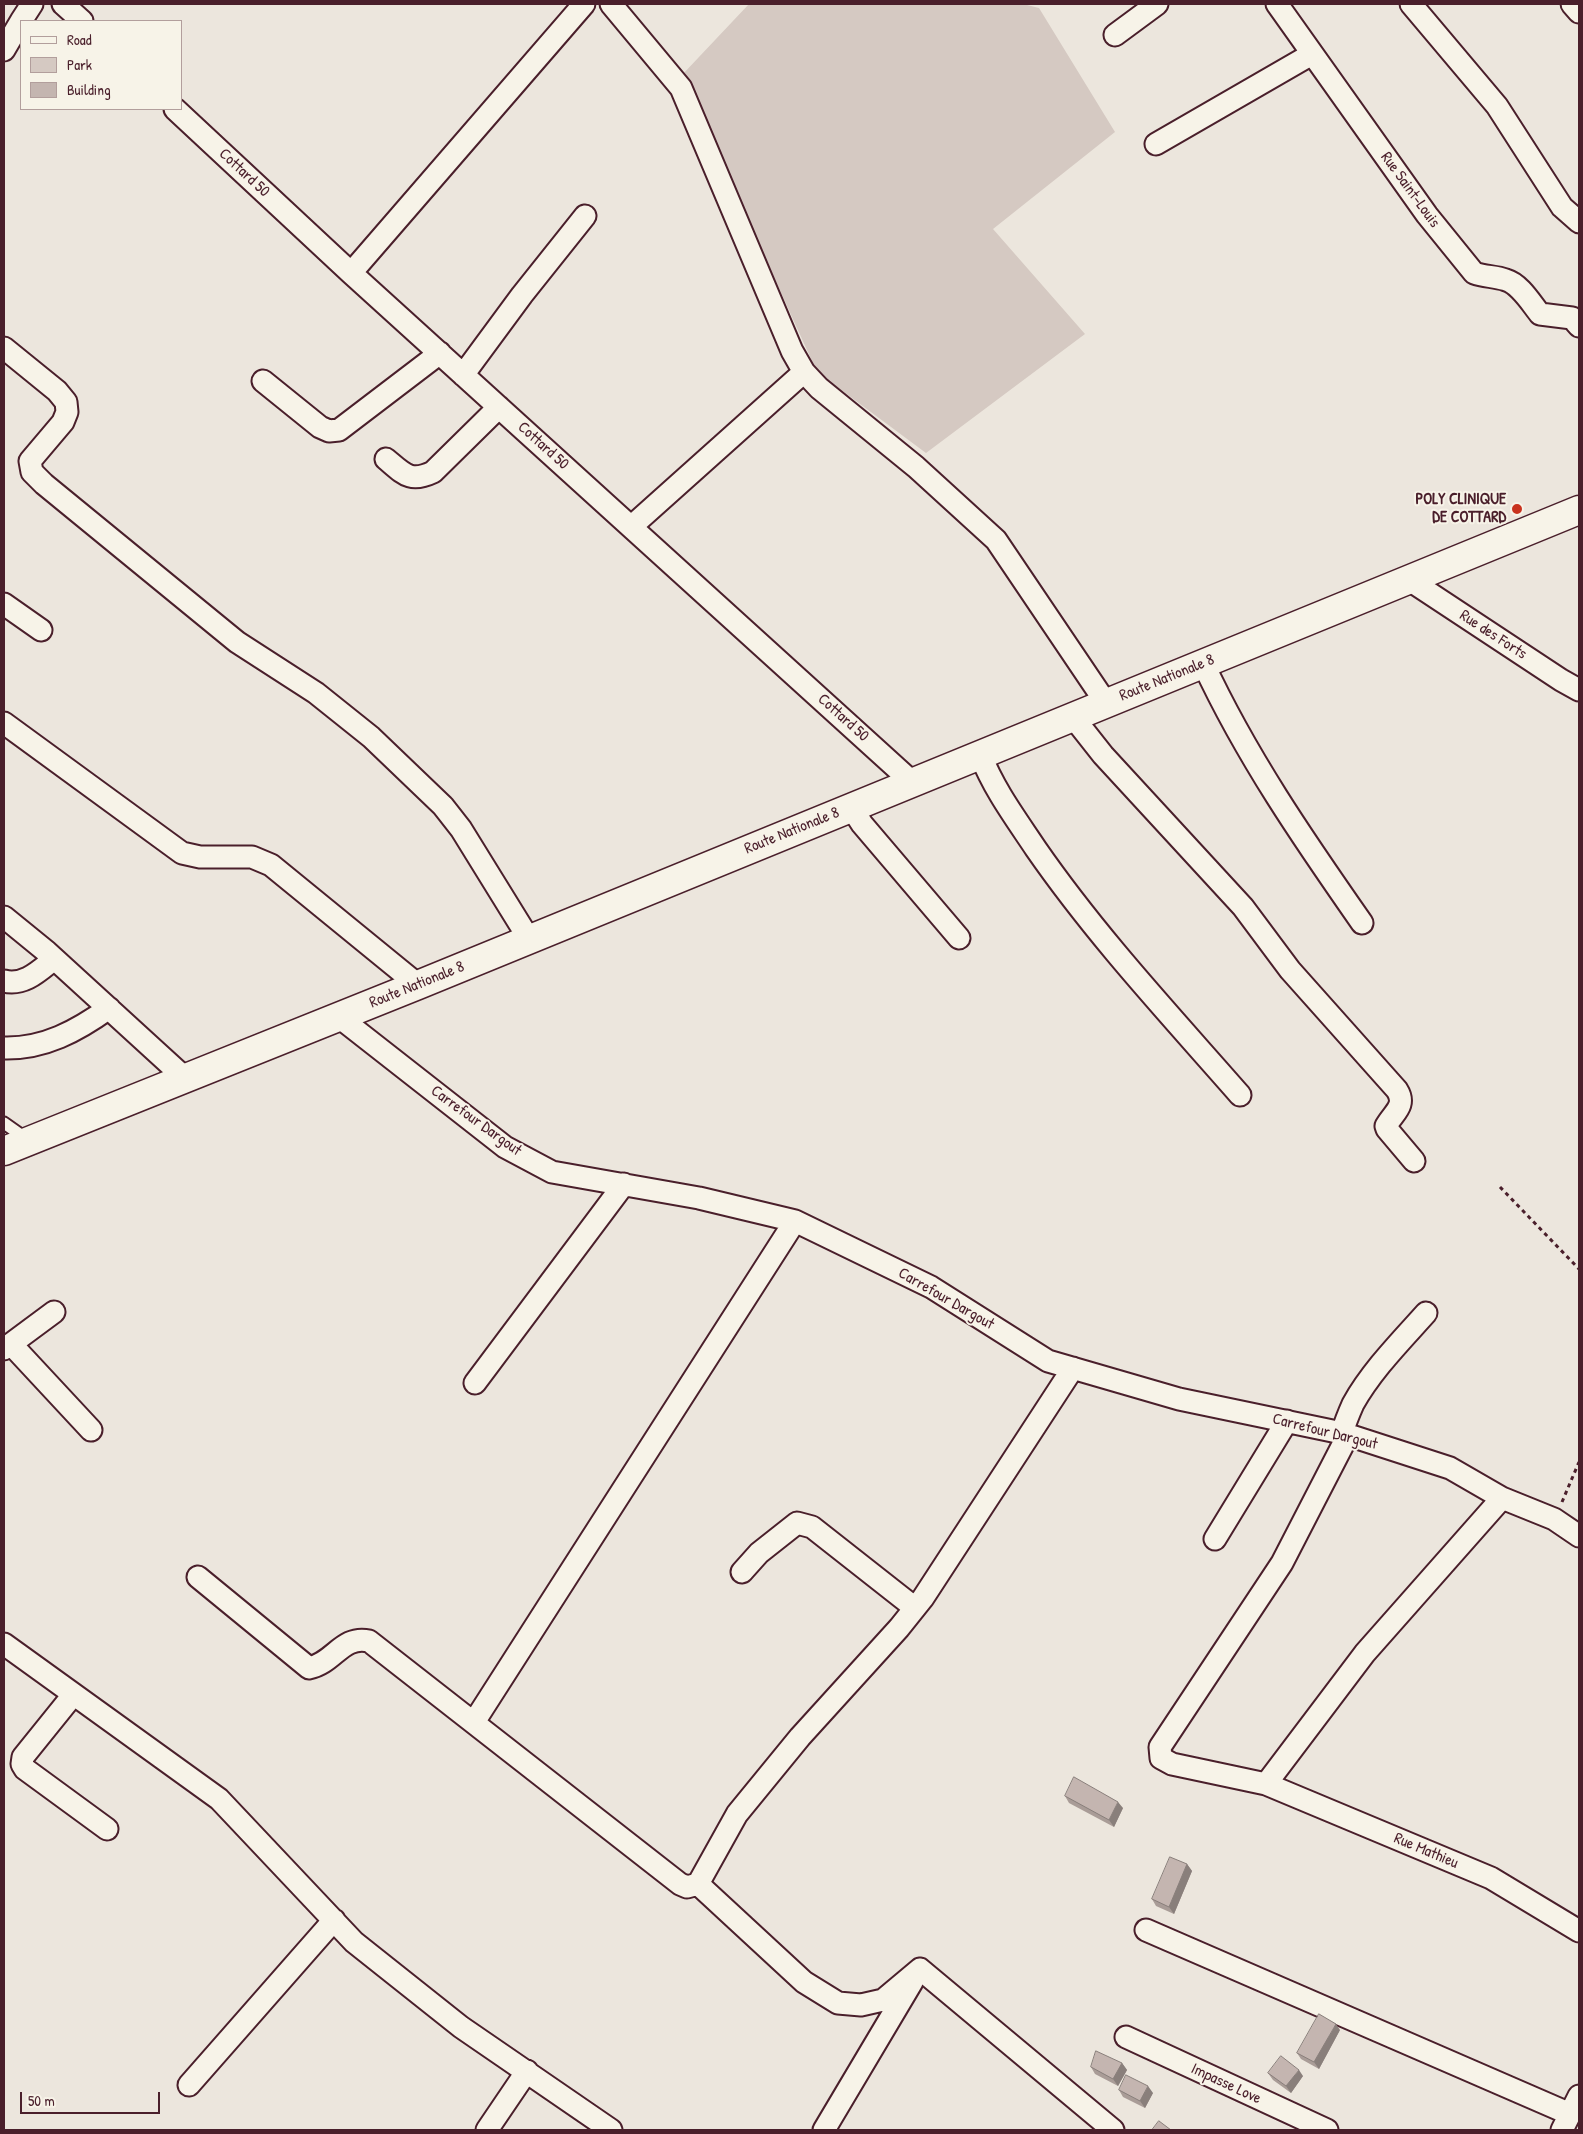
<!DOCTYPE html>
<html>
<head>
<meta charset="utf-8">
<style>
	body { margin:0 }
	#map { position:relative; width:1583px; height:2134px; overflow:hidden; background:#ece6dd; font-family:"Patrick Hand",sans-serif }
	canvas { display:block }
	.frame { position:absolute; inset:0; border:5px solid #4a1f2b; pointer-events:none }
	.legend { position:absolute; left:20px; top:20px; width:162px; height:90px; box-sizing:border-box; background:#f7f3e8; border:1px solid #b29e9c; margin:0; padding:6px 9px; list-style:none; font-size:15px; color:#4a1f2b }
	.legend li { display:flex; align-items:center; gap:10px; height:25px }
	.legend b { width:25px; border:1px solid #b29e9c }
	.scale { position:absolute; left:20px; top:2092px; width:140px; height:22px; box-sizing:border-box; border:2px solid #4a1f2b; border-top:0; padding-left:6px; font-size:15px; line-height:18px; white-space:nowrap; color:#4a1f2b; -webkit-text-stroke:4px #f7f3e8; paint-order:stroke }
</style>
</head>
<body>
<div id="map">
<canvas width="1583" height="2134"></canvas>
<div class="frame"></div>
<ul class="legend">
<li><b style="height:6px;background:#f7f3e8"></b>Road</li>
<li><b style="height:14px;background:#d5c9c2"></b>Park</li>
<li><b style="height:14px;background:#c4b5b0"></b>Building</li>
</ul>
<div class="scale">50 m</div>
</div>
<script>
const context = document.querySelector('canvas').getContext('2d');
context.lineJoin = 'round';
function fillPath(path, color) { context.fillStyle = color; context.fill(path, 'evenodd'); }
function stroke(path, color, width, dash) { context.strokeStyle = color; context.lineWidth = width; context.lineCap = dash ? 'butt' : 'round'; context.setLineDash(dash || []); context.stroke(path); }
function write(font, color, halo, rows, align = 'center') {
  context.font = font + ' "Patrick Hand",sans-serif'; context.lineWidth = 4; context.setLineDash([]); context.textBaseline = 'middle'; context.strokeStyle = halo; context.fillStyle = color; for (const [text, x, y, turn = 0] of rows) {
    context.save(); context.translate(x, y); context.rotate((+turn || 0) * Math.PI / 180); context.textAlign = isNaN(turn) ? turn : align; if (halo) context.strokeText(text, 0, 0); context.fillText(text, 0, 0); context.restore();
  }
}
fillPath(new Path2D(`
	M749,4h274l16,4 76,124 -122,97 92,105 -159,119 -109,-81 -135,-297z`), '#d5c9c2');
const service = new Path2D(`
	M4,1123l24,17`);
const minor = new Path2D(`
	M63,4l19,17
	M611,4l70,84 111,263 12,21 15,16 97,79 80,73 110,163
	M1277,4l150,211 47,58c11,4 21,3 32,7 14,4 25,23 34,34l32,4 7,8
	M1411,4l86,102 65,101 17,15
	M1572,4l7,8
	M21,21l11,-17
	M1115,35l42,-31
	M4,50l17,-29
	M175,109l176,164 561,509
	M1156,144l156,-90
	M351,273l233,-269
	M4,348l53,43 9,11 1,10 -4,10 -33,39 2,11 12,12 193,158 79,51 55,44 72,69 18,23 68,110
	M463,375l59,-80 63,-79
	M263,381l57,46 9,4 10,-1 101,-77
	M386,459c18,15 24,24 47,13l66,-65
	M632,526l172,-154
	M1408,579l153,101 18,10
	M4,604l37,26
	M1203,663c43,93 101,177 159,260
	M1073,717l30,38 140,152 47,63 107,120c10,16 -4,23 -11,36l1,3 27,32
	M4,723l178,130 18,4h52l19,8 147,120
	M980,754c15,37 34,62 56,95 61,88 134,166 204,246
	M851,807l11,17 97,114
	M4,917l43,35 139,127
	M4,981c20,5 35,-10 50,-22
	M339,1017l166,130 47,25 147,26 96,23 136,66 117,74 131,38 163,34 108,35 52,30 52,21 25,17
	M4,1048c40,1 73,-17 105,-40
	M11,1344l80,86
	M4,1349l50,-37
	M475,1383l149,-199
	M1342,1433c3,-10 7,-20 11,-29 19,-34 48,-63 73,-91
	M1348,1435l-66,128 -122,184 1,11 11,6 94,20 225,94 88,53
	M1215,1539l72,-118
	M742,1572l17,-19 38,-30 15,4 103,81
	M198,1577l111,91c25,-5 33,-33 60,-27l311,243 7,3 11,-3 39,-70 63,-77 99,-109 24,-30 150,-230
	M4,1644l215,155 135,143 107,85 150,103
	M73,1695l-50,62 -1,7 3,5 82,60
	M474,1722l321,-501
	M1266,1784l99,-131 137,-155
	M698,1884l106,98 34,21 23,2 22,-5 37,-31
	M1146,1930l424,184
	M920,1969l193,161
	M1126,2037l201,93
	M189,2085l145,-165
	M487,2130l40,-59
	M824,2130l88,-148
	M1562,2130l17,-34`);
const primary = new Path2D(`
	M4,1151l414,-166 1161,-475`);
stroke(service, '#4a1f2b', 15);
stroke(minor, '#4a1f2b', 25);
stroke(primary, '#4a1f2b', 31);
stroke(new Path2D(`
	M1500,1187l79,82
	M1562,1502l17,-40`), '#4a1f2b', 3, [4, 4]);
stroke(service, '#f7f3e8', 11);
stroke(minor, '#f7f3e8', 21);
stroke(primary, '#f7f3e8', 28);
fillPath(new Path2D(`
	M1065,1796l58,12 -9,19 -45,-24z
	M1187,1864l5,7 -18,43 -18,-8 -4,-7z
	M1340,2030l-21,39 -18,-10 -4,-6z
	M1122,2063l5,7 -9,16 -23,-12 -4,-7z
	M1268,2073l35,3 -12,17 -18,-13z
	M1119,2090l34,3 -8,15 -22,-11z`), '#a99c97');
fillPath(new Path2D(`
	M1118,1802l5,6 -9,19 -5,-7z
	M1187,1864l5,7 -18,43 -5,-7z
	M1336,2024l4,6 -21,39 -5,-7z
	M1122,2063l5,7 -9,16 -5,-7z
	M1299,2070l4,6 -12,17 -5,-7z
	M1148,2086l5,7 -8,15 -5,-7z`), '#897f7b');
const building = new Path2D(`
	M1074,1777l44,25 -9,18 -44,-24z
	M1170,1857l17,7 -18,43 -17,-8z
	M1319,2014l17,10 -22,38 -17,-9z
	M1096,2051l26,12 -9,16 -22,-12z
	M1281,2056l18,14 -13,16 -18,-13z
	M1126,2075l22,11 -8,15 -21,-11z
	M1159,2121l12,9h-19z`);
fillPath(building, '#c4b5b0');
stroke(building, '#897f7b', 1);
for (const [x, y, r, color] of [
	[1517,509,6,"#c8321e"]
]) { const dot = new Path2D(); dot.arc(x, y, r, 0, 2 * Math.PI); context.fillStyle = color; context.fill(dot); stroke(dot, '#f7f3e8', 2); }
write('16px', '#4a1f2b', '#f7f3e8', [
	["Cottard 50",244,173,43],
	["Rue Saint-Louis",1410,190,54],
	["Cottard 50",543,446,42],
	["Rue des Forts",1493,635,33],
	["Route Nationale 8",1167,678,-22],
	["Cottard 50",843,718,42],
	["Route Nationale 8",792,831,-22],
	["Route Nationale 8",417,985,-22],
	["Carrefour Dargout",476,1121,36],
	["Carrefour Dargout",946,1299,30],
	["Carrefour Dargout",1325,1432,14],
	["Rue Mathieu",1426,1851,23],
	["Impasse Love",1226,2084,25]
]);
write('bold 16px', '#4a1f2b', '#f7f3e8', [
	["POLY CLINIQUE",1506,500],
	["DE COTTARD",1506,518]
], 'right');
</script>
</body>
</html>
